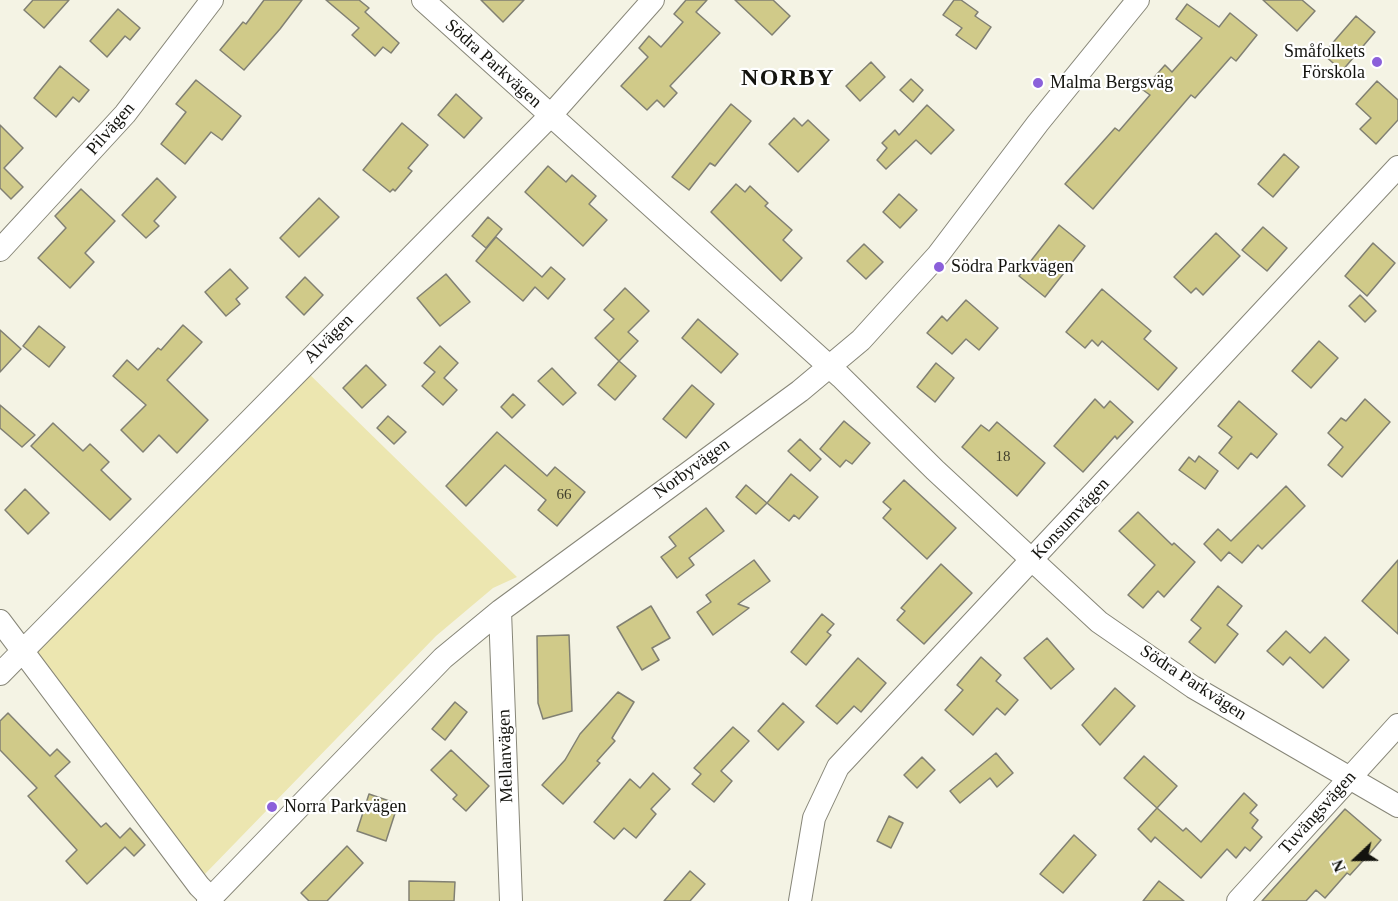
<!DOCTYPE html>
<html>
<head>
<meta charset="utf-8">
<style>
	body { margin:0 }
	#map { position:relative; width:1398px; height:901px; overflow:hidden; background:#f4f3e4; font-family:Georgia,serif }
	canvas { display:block }
	.north { position:absolute; left:1326px; top:829px; width:60px; height:60px; -webkit-text-stroke:4px #fff; paint-order:stroke; rotate:248deg; font-size:16px; font-weight:700; line-height:24px; text-align:center; color:#13130e }
	.north::after { content:''; display:block; margin:auto; width:21px; height:27px; background:#13130e; clip-path:polygon(50% 0,100% 100%,50% 72%,0 100%) }
</style>
</head>
<body>
<div id="map">
<canvas width="1398" height="901"></canvas>
<div class="north">N</div>
</div>
<script>
const context = document.querySelector('canvas').getContext('2d');
context.lineJoin = 'round';
function fillPath(path, color) { context.fillStyle = color; context.fill(path, 'evenodd'); }
function stroke(path, color, width, dash) { context.strokeStyle = color; context.lineWidth = width; context.lineCap = dash ? 'butt' : 'round'; context.setLineDash(dash || []); context.stroke(path); }
function write(font, color, halo, rows, align = 'center') {
  context.font = font + ' Georgia,serif'; context.lineWidth = 4.5; context.setLineDash([]); context.textBaseline = 'middle'; context.strokeStyle = halo; context.fillStyle = color; for (const [text, x, y, turn = 0] of rows) {
    context.save(); context.translate(x, y); context.rotate((+turn || 0) * Math.PI / 180); context.textAlign = isNaN(turn) ? turn : align; if (halo) context.strokeText(text, 0, 0); context.fillText(text, 0, 0); context.restore();
  }
}
fillPath(new Path2D(`
	M302,367l215,210 -24,11 -57,48 -232,239 -182,-223z`), '#ece6b0');
const building = new Path2D(`
	M33,0h36l-25,28 -20,-18z
	M264,0h38l-22,29 -36,41 -24,-20 23,-28 3,2z
	M326,0h33l10,8 -4,4 34,31 -8,10 -8,-6 -8,9 -23,-21 7,-7z
	M481,0h43l-21,22z
	M686,0h21l-11,12 24,21 -50,53 7,7 -13,14 -7,-7 -10,10 -26,-24 27,-29 -9,-9 10,-12 12,11 22,-25 -9,-8z
	M735,0h38l17,16 -18,19z
	M954,0h7l17,12 -3,4 16,11 -15,22 -20,-14 6,-7 -19,-13z
	M1263,0h39l13,11 -18,20z
	M1187,4l32,23 11,-14 27,22 -21,26 -5,-4 -36,41 -4,-3 -98,114 -28,-25 50,-56 4,3 31,-36 -7,-5 22,-25 7,7 30,-34 -26,-19z
	M118,9l22,19 -10,12 -5,-4 -18,21 -17,-16z
	M1356,16l19,16 -33,39 -19,-17z
	M871,62l14,15 -25,24 -14,-15z
	M60,66l29,24 -10,12 -6,-5 -17,20 -22,-19z
	M911,79l12,11 -10,12 -13,-12z
	M196,80l45,36 -19,24 -11,-8 -26,32 -24,-20 25,-32 -10,-8z
	M1377,81l21,19v20l-22,24 -16,-15 11,-11 -15,-14z
	M456,94l26,24 -18,20 -26,-23z
	M731,104l20,17 -36,45 -5,-3 -21,27 -17,-13z
	M927,105l27,25 -23,24 -15,-14 -30,29 -9,-9 10,-12 -5,-5 13,-13 4,5z
	M794,118l8,8 6,-6 21,20 -31,32 -29,-28z
	M402,123l26,22 -20,23 4,3 -17,20 -2,-2 -3,3 -27,-22z
	M0,125l23,23 -19,20 19,19 -12,12 -11,-11z
	M1284,154l15,13 -26,30 -15,-13z
	M548,166l18,16 6,-7 24,21 -7,8 18,16 -24,26 -58,-54z
	M157,178l19,19 -22,24 5,5 -13,12 -24,-23z
	M736,184l9,8 5,-6 18,17 -3,3 27,24 -9,10 19,18 -21,23 -70,-69z
	M81,189l34,32 -30,32 9,9 -24,26 -32,-30 28,-30 -11,-12z
	M899,194l18,16 -17,18 -17,-16z
	M319,198l20,19 -40,40 -19,-19z
	M488,217l14,12 -16,19 -14,-12z
	M1059,225l26,21 -40,51 -26,-21z
	M1263,227l24,21 -20,23 -25,-21z
	M1216,233l24,23 -37,39 -7,-7 -5,5 -17,-16z
	M496,237l46,40 9,-10 14,12 -17,20 -13,-12 -12,14 -47,-40z
	M1373,243l22,20 -28,33 -22,-20z
	M864,244l19,18 -17,17 -19,-18z
	M230,269l18,19 -12,11 4,5 -14,12 -21,-24z
	M446,274l24,28 -30,24 -23,-28z
	M305,277l18,18 -19,20 -18,-18z
	M625,288l24,23 -21,21 10,9 -19,20 -24,-23 19,-19 -10,-9z
	M1102,289l49,42 -7,8 33,29 -19,22 -56,-49 -4,5 -6,-6 -7,8 -19,-16z
	M1360,295l16,16 -11,11 -16,-16z
	M966,300l32,28 -19,22 -13,-11 -14,15 -25,-21 15,-17 5,5z
	M698,319l40,35 -17,19 -39,-35z
	M183,325l19,17 -35,38 41,40 -31,33 -18,-18 -16,17 -22,-22 25,-25 -33,-29 14,-16 11,10 20,-22 3,2z
	M39,326l26,21 -16,20 -26,-21z
	M0,330l21,19 -21,23z
	M1319,341l19,17 -27,30 -19,-17z
	M440,346l18,17 -14,15 13,12 -14,15 -21,-19 13,-14 -11,-9z
	M619,361l17,15 -21,24 -17,-15z
	M936,363l18,15 -19,24 -18,-15z
	M366,365l20,20 -24,23 -19,-20z
	M552,368l24,25 -13,12 -25,-24z
	M692,385l22,19 -28,34 -23,-19z
	M513,394l12,11 -13,13 -11,-11z
	M1095,399l9,9 6,-7 23,21 -16,17 -2,-3 -32,36 -29,-26z
	M1365,399l25,23 -48,55 -14,-12 15,-18 -15,-14 13,-15 5,3z
	M1239,401l38,33 -20,24 -6,-5 -13,16 -19,-16 13,-16 -14,-11z
	M0,405l35,30 -13,12 -22,-19z
	M388,416l18,16 -12,12 -17,-16z
	M844,421l26,22 -18,21 -6,-4 -6,7 -20,-18z
	M997,422l48,41 -28,33 -55,-49 19,-22 8,6z
	M53,423l30,28 7,-7 19,18 -8,8 30,29 -21,21 -79,-74z
	M497,432l50,44 8,-9 30,25 -28,34 -19,-16 8,-10 -41,-35 -39,41 -20,-20z
	M800,439l21,20 -11,12 -22,-20z
	M1199,456l19,15 -13,18 -26,-19 10,-13 6,5z
	M791,474l27,23 -19,22 -5,-4 -5,6 -22,-18z
	M904,480l52,48 -29,31 -44,-41 8,-9 -8,-7z
	M746,485l21,18 -11,11 -20,-17z
	M1286,486l19,20 -43,43 -4,-4 -16,18 -13,-11 -8,9 -17,-17 14,-15 13,12z
	M25,489l24,24 -21,21 -23,-24z
	M706,508l18,23 -35,27 5,7 -17,13 -16,-21 15,-11 -7,-9z
	M1138,512l34,33 2,-2 21,19 -31,35 -6,-6 -15,17 -15,-13 27,-30 -36,-34z
	M754,560l16,21 -32,23 11,4 -36,27 -16,-23 14,-10 -5,-7z
	M1398,560v74l-36,-33z
	M941,564l31,29 -48,51 -27,-24 8,-9 -4,-3z
	M1218,586l24,20 -15,19 11,9 -23,29 -26,-21 12,-14 -10,-8z
	M651,606l19,32 -18,10 7,12 -17,10 -25,-43z
	M822,614l12,10 -7,8 4,3 -25,30 -15,-13z
	M1286,631l24,22 15,-16 24,23 -26,28 -33,-31 -7,8 -16,-14z
	M569,635l3,76 -29,8 -5,-16 -1,-67z
	M1047,638l27,31 -23,20 -27,-31z
	M981,657l20,18 -5,6 22,19 -13,15 -8,-7 -24,27 -28,-25 18,-20 -6,-5z
	M858,658l28,25 -25,29 -7,-6 -17,18 -21,-18z
	M1115,688l20,18 -35,39 -18,-20z
	M618,692l16,10 -22,36 3,3 -18,20 3,2 -37,41 -21,-19 23,-25 15,-26z
	M455,702l12,10 -22,28 -13,-11z
	M783,703l21,19 -26,28 -20,-19z
	M8,713l42,43 7,-7 13,13 -15,14 46,51 5,-4 14,15 10,-10 15,17 -11,11 -9,-9 -38,37 -21,-23 11,-11 -49,-54 9,-8 -37,-38v-29z
	M733,727l16,14 -28,30 11,10 -18,21 -22,-18 9,-10 -7,-6z
	M451,750l38,36 -23,25 -13,-12 4,-4 -26,-25z
	M996,753l17,20 -16,14 -7,-9 -30,25 -10,-12z
	M1144,756l33,30 -20,22 -33,-30z
	M922,757l13,13 -18,18 -13,-13z
	M653,773l17,16 -19,20 5,5 -20,24 -12,-10 -10,11 -20,-17 36,-43 10,9z
	M1244,793l13,12 -7,8 8,7 -6,8 10,9 -12,14 -5,-4 -9,11 -9,-9 -26,29 -46,-41 -4,5 -13,-13 19,-21 26,23 3,-3 15,14z
	M369,794l29,10 -12,37 -29,-10z
	M1345,809l36,31 -11,13 -20,22 -3,-2 -22,25 -9,-8 -10,11h-44z
	M889,816l14,7 -12,25 -14,-7z
	M1074,835l22,20 -33,38 -23,-19z
	M347,846l16,17 -36,38h-18l-8,-8z
	M690,871l15,13 -15,17h-26z
	M409,881l46,1 -1,19h-45z
	M1159,881l25,20h-41z`);
fillPath(building, '#d0ca89');
stroke(building, '#818073', 1.5);
const minor = new Path2D(`
	M423,0l418,377 94,93 164,152 94,65 205,119
	M0,250l125,-136 87,-114
	M500,611l11,290
	M0,621l199,265 12,12
	M0,674l550,-558 103,-116
	M208,901l235,-243 57,-47 300,-220 61,-51 77,-85 100,-132 100,-123
	M800,901l14,-83 24,-51 560,-600
	M1238,901l160,-176`);
stroke(minor, '#878678', 24);
stroke(minor, '#fff', 22);
for (const [x, y, r, color] of [
	[1377,62,6,"#8b60da"],
	[1038,83,6,"#8b60da"],
	[939,267,6,"#8b60da"],
	[272,807,6,"#8b60da"]
]) { const dot = new Path2D(); dot.arc(x, y, r, 0, 2 * Math.PI); context.fillStyle = color; context.fill(dot); stroke(dot, '#fff', 2); }
write('15px', '#42412d', null, [
	["18",1003,457],
	["66",564,495]
]);
write('18px', '#13130e', '#fff', [
	["Småfolkets",1365,52,"right"],
	["Förskola",1365,73,"right"],
	["Malma Bergsväg",1050,83],
	["Södra Parkvägen",951,267],
	["Norra Parkvägen",284,807]
], 'left');
write('18px', '#13130e', '#fff', [
	["Södra Parkvägen",493,64,42],
	["Pilvägen",111,129,-49],
	["Alvägen",329,339,-45],
	["Norbyvägen",692,469,-36],
	["Konsumvägen",1071,519,-47],
	["Södra Parkvägen",1193,683,33],
	["Mellanvägen",506,756,-92],
	["Tuvängsvägen",1318,813,-48]
]);
context.letterSpacing = '1.5px';
write('bold 24px', '#13130e', '#fff', [
	["NORBY",788,79]
]);
context.letterSpacing = '0px';
</script>
</body>
</html>
